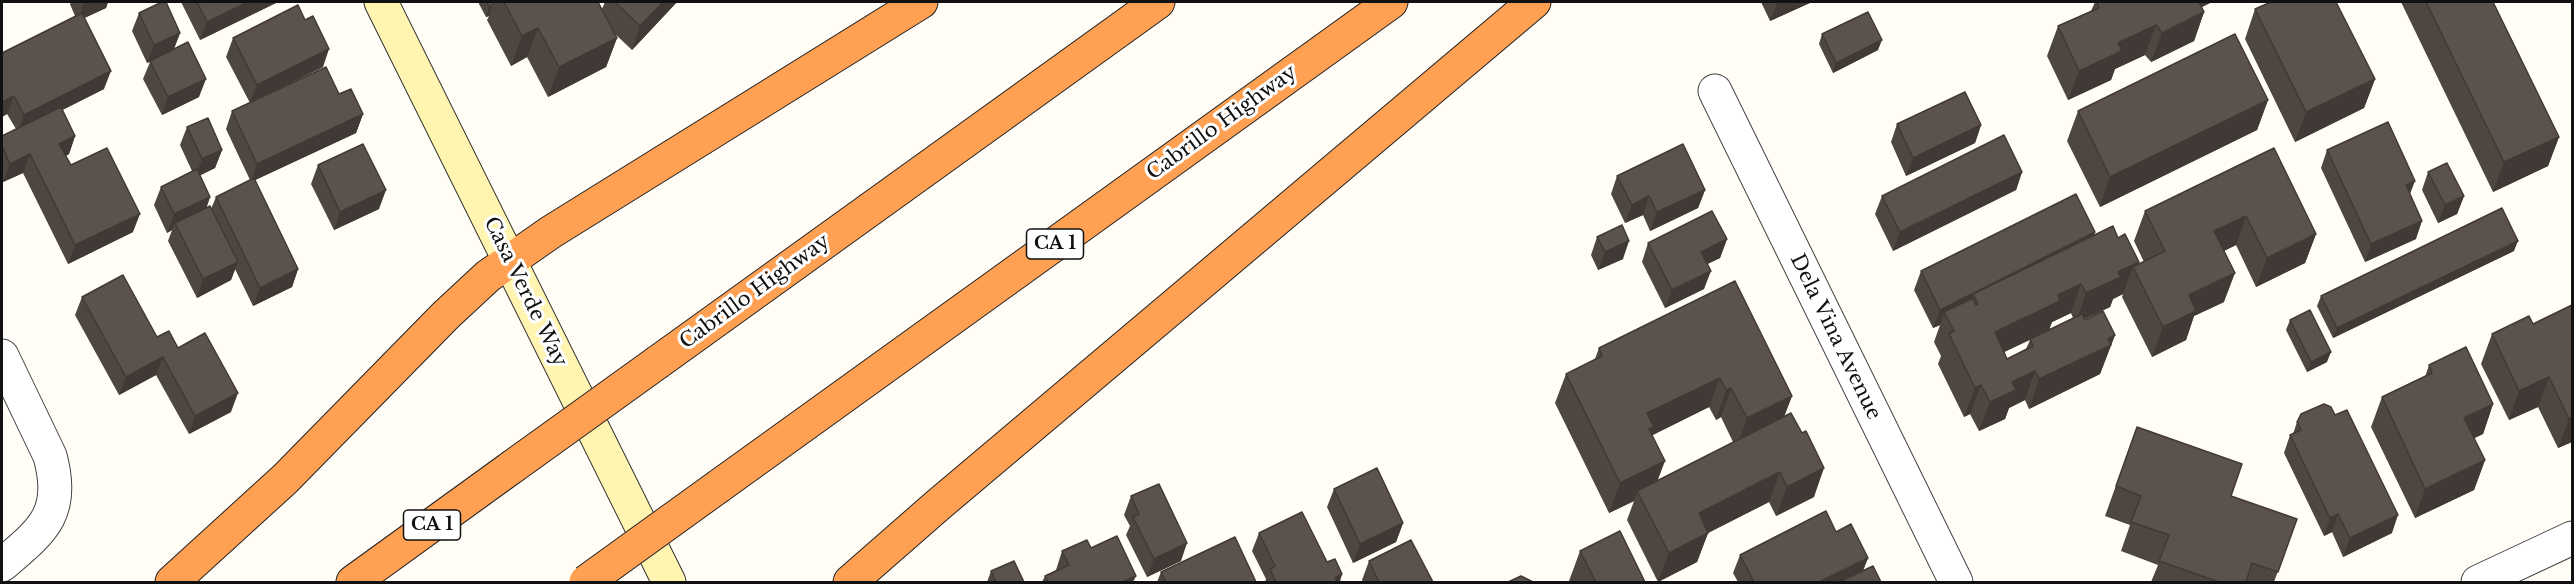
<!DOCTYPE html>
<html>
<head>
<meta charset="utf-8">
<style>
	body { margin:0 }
	#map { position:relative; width:2574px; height:584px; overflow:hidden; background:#fffdf5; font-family:"Libre Baskerville",serif }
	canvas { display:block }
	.frame { position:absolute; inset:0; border:3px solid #111; pointer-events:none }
</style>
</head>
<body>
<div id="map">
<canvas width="2574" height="584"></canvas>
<div class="frame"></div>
</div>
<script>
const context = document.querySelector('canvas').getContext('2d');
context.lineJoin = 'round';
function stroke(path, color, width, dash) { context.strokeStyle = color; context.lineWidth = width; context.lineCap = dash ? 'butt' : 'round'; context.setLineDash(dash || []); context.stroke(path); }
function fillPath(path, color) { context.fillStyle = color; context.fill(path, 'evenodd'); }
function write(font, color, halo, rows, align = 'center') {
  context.font = font + ' "Libre Baskerville",serif'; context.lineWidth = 6; context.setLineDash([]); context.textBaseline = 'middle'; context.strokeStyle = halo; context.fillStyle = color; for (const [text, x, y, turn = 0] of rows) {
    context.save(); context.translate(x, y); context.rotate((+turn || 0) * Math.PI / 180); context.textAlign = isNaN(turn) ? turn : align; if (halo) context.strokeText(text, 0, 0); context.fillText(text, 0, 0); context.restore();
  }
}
const minor = new Path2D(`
	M1715,91l241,491
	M2,356l48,100c16,58 -8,75 -48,109
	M2478,582l94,-44`);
const secondary = new Path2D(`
	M381,2l288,580`);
const motorway = new Path2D(`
	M658,362l500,-360
	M719,486l672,-484
	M172,582l113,-103 161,-164 42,-39 63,-44 370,-230
	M353,582l159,-115
	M850,582l88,-77 596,-503`);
stroke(minor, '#444', 35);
stroke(secondary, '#333', 35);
stroke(motorway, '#222', 35);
stroke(minor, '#fff', 33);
stroke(secondary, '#fff5b0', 33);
stroke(motorway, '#ffa053', 33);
const motorwayBridge = new Path2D(`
	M512,467l146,-105
	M586,582l133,-96`);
stroke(motorwayBridge, '#222', 35, []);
stroke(motorwayBridge, '#ffa053', 33);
fillPath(new Path2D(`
	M71,2h37l-2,6 -22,10 20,71 -42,21 13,26 -6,18 -3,2 5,9 62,67 -65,32 -45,-91 -20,9 -1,-4v-42l14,-7 -9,-15 -5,3v-64l73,-37 -5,-12z
	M181,2h97l-78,38z
	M478,2h120l4,7 3,-7h72l-45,48 -18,-17 3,5 -11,29 -58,30 -21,-40 -16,9 -24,-46 2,-4 -3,1z
	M1761,2h51l-42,19z
	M2095,2h117l-10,5 2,5 -10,29 -43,21 -6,-7 -30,14 -4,11 -43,20 -21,-44 11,-30 33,-15z
	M2401,2h92l66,135 -11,29 -55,26z
	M2255,9l120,70 -11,29 -69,34 -50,-103z
	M139,13l41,20 -6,16 25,48 -37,18 -19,-36 7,-17 -3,1 -15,-32z
	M1822,34l56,16 -45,23 -14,-29z
	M233,38l90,29 -45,22 61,5 24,20 -7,19 -101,47 43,89 -6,18 -39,19 -18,-37 -4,11 -34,18 -29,-57 4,-11 -5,3 -13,-28 7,-18 31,-16 -12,-26 7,-18 35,23 -7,18 -15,7 10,22 -4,11 5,1 5,-12 34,-17 -24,-51 6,-18 18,-8 -24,-46z
	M2268,100l-11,30 -157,77 -33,-66 11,-30z
	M1897,124l84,1 -6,18 -69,33 -15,-34z
	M2274,148l42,86 -11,29 -49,24 -20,-42 -12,6v51l-30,14 -8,24 -34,17 -30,-60 1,-3 -10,5 -3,8 -25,12 30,16 -15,39 -71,35 -4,-9 -16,8 -4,11 -26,12 -9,-17 -6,3 -26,-53 3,-8 -7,-14 6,-17 -7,3 -19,-38 7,-19 174,-39 -1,3 24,3 20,27 6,-3 -10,-21 11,-30zM2071,313l2,5 -24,12 3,-8zM2030,340l-4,9 -19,10 -3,-7z
	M2327,150l89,89 -51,23 -44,-94z
	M318,165l61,44 -45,21 -23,-46z
	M2022,172l-6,18 -123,61 -18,-37 7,-18z
	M2428,172l36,24 -7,18 -19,9 -16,-33z
	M1617,176l88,14 -7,18 -48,23 -7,-16 -18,8 -14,-29z
	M1597,237l26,22 -25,11 -7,-15z
	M1727,239l-7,19 -13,6 -3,25 -39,19 -23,-46 6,-19z
	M2514,251l-181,87 -16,-32 4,-10z
	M82,297l96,51 53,64 -42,22 -33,-59 -37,20 -44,-80z
	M2572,305v137l-14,6 -20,-41 -29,13 -28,-56 11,-30 41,-10z
	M2290,320l37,42 -20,10 -21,-42z
	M1599,348l193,48 -8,20 30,81 -38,19 -7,-14 -61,31 -11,29 -39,20 -31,-62 7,-19 -25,12 -54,-110 11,-29 29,-15zM1709,407l7,13 5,-3 12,25 -75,38 -6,-45z
	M2429,365l64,39 -10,30 -9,4 11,22 -11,30 -59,28 -44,-91 11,-30 43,-20z
	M2297,422l95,111 -49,24 -11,-25 -8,4 -40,-83 6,-18 3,-1z
	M2137,427l94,69 66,23 -23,63h-123l7,-17 -37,-14 9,-26 -25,-9z
	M1334,489l69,34 -7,19 -43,21 -26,-56z
	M1131,496l50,65 -34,16 -21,-42 4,-9 -6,-11z
	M1836,532l32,26 -5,12 18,12h-143l-5,-9 7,-18z
	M1259,533l68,29 13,20h-75l1,-3 -14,-28z
	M1091,548l42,34h-91l3,-6 11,-6 6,-19z
	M1580,551l65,31h-75l-1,-1z
	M1369,561l64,21h-70l-1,-2z
	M991,571l33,11h-37z
	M1161,572l95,10h-99z`), '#4e4741');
fillPath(new Path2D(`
	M87,2h21l-2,6 -28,13 6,-18z
	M248,2h30l-78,38 7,-18z
	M663,2h14l-45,48 8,-24z
	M1779,2h33l-42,19 7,-18z
	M2187,2h25l-31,15z
	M492,5l-3,11 -3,1 3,-10z
	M2204,12l-10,29 -43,21 11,-29z
	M2156,25l-11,30 -30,14 -4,11 -43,20 11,-29 39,-28z
	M538,28l-11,29 -16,9 11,-30z
	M180,33l-7,18 -26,12 7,-18z
	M617,38l-11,29 -58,30 11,-30z
	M1882,40l-4,10 -45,23 3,-10z
	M329,49l-6,18 -73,36 7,-18z
	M111,71l-7,18 -87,44 7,-18z
	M206,79l-7,18 -37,18 6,-18z
	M2375,79l-11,29 -69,34 11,-30z
	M14,96l-7,18 -5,3v-15z
	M2268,100l-11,30 -157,77 10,-30z
	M363,114l-7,19 -105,49 6,-18z
	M1981,125l-6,18 -69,33 7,-18z
	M75,136l-6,18 -16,8 6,-18z
	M2559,137l-11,29 -55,26 11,-30z
	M222,150l-7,18 -20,10 7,-19z
	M30,154l-7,19 -20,9 7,-18z
	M2022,172l-6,18 -123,61 7,-19z
	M2415,181l-7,18 -2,-14z
	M386,190l-7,19 -45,21 6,-18z
	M1705,190l-7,18 -48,23 7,-19z
	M1649,196l-6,19 -18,8 7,-18z
	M2464,196l-7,18 -19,9 7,-18z
	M210,197l-6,18 -29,8 -3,7 -5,3 7,-19z
	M140,214l-7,18 -65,32 7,-19z
	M2246,216l-10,29 -33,16 11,-30z
	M2422,221l-6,18 -51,23 6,-18z
	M2095,232l-6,18 -111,54 -5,-10 -6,17 -23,1 -4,13 -7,3 7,-18z
	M2316,234l-11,29 -49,24 11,-29z
	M1727,239l-7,19 -25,12 6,-18z
	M1629,241l-6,18 -25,11 7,-18z
	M2518,241l-4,10 -181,87 4,-10z
	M238,262l-7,18 -34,18 6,-19z
	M2139,262l-4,10 -2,-5 -10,27 -10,5 -3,8 -34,16 10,-30 32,-21z
	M298,269l-6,18 -39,19 7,-18z
	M1711,271l-7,18 -39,19 7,-18z
	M2235,273l-11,29 -30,14 -8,24 -34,17 11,-30 26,-32z
	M2081,284l-10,29 -19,9 -3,8 -65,32 11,-30 63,-37z
	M2115,335l-15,39 -71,35 10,-30z
	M2331,352l-4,10 -20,10 4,-10z
	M163,357l-7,18 -37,20 7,-18z
	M2035,371l-10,29 -16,8 -4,11 -26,12 11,-29 22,-20z
	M2549,377l-11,30 -29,13 10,-29z
	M1720,378l-11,29 -58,29 -8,21 4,-44z
	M1981,385l-11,29 -6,3 11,-29z
	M1731,388l-10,29 -5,3 10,-30z
	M238,393l-7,19 -42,22 6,-18z
	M1792,396l-11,29 -45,23 11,-30z
	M2493,404l-10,30 -29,14 10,-30z
	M2572,417v25l-14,6 11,-29z
	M2485,460l-11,30 -59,28 10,-29z
	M1665,461l-11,29 -17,1 -3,10 -25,12 11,-30z
	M1824,468l-10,29 -38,19 11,-29z
	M1780,472l-11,30 -81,41 11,-30z
	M2338,514l-6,18 -8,4 6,-18z
	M2398,515l-6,18 -49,24 7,-19z
	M1403,523l-7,19 -43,21 7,-19z
	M1708,533l-11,29 -39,20 11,-29z
	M1187,543l-6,18 -34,16 7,-18z
	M1868,558l-7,18 -13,6h-29z
	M1342,574l-2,8h-6l1,-4z
	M1136,576l-3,6h-11z`), '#403935');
const building = new Path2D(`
	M162,2h4l14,31 -26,12 -15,-32z
	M197,2h51l-41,20z
	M487,2h7l-2,3 -3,2z
	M504,2h94l19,36 -58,29 -21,-39 -16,8z
	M615,2h48l-23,24z
	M2097,2h102l5,10 -42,21 -6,-8 -38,18 4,8 -43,20 -21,-45 41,-18z
	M2271,2h65l39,77 -69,33 -51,-103z
	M2426,2h67l66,135 -55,25z
	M298,5l7,15 8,-4 16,33 -72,36 -24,-47z
	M1868,12l14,28 -46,23 -14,-29z
	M82,13l29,58 -87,44 -10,-19 -12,6v-49z
	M2235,34l33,66 -158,77 -32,-66z
	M188,42l18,37 -38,18 -18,-36z
	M326,67l13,27 12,-5 12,25 -106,50 -25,-53z
	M1965,92l16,33 -68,33 -16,-34z
	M61,107l14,29 -16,8 12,21 36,-17 33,66 -65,31 -45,-91 -20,10 -8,-18v-10z
	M208,118l14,32 -20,9 -15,-32z
	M2388,122l27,59 -9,4 16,36 -51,23 -44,-94z
	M2004,135l18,37 -122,60 -18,-36z
	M363,144l23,46 -46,22 -22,-47z
	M1683,144l22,46 -48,22 -8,-16 -17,9 -15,-29z
	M2274,148l42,86 -49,24 -21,-42 -32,15 21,42 -46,22 7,16 -33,16 -30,-60 32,-16 -20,-40z
	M2447,163l17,33 -19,9 -17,-33z
	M197,169l13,28 -36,17 -13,-27z
	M254,178l44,91 -38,19 -44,-91z
	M2076,194l19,38 -155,78 -19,-39z
	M210,206l28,56 -35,17 -28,-56z
	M2502,208l16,33 -181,87 -16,-32z
	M1712,211l15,28 -26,13 10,19 -39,19 -24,-47z
	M1622,225l7,16 -24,11 -8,-15z
	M2113,226l5,12 7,-4 14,28 -21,10 3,5 -35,16 -5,-9 -23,11 2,6 -65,31 12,27 26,-13 -3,-7 52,-25 3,6 18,-9 12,24 -7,4 3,6 -72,34 -4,-8 -23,11 4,8 -26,12 -9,-17 -6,3 -26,-54 5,-3 -10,-19 29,-14 3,7 2,-1 -5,-10z
	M123,275l34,62 12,-6 9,17 27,-15 33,60 -43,23 -32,-59 -37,20 -44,-80z
	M1735,281l57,115 -45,22 -16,-30 -5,2 -6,-12 -73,35 7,14 -5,2 16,32 -45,22 -54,-109 36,-18 -3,-8z
	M2572,305v112l-3,2 -20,-42 -30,14 -27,-57 37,-18 4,8z
	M2310,310l21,42 -20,10 -21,-42z
	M2466,347l27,57 -29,14 21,42 -60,29 -43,-92 50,-24 -3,-8z
	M2324,404l7,3 4,8 12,-5 51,105 -48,23 -12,-24 -8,4 -40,-83 11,-5 -4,-8 4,-8z
	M1791,413l11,20 4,-2 18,37 -37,19 -7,-15 -81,41 9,20 -39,20 -32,-62z
	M2137,427l105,37 -11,32 66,23 -19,53 -26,-9 -6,19h-27l-60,-21 10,-26 -38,-13 10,-26 -25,-10z
	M1377,468l26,55 -43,21 -26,-55z
	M1159,484l28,59 -33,16 -21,-42 6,-3 -8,-18z
	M1826,511l10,21 15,-8 17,34 -49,24h-65l-14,-27z
	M1302,512l25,50 8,-3 7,15 -7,4 3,4h-62l-6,-13 5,-3 -16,-33z
	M1620,531l25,51h-49l-16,-31z
	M1117,536l19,40 -14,6h-74l-3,-6 24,-11 -7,-14 25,-11 4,8z
	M1235,537l21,45h-90l-5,-10z
	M1411,540l22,42h-54l-10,-21z
	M1014,561l10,21h-28l-5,-11z
	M1873,566l8,16h-42z
	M1521,576l12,6h-25z`);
fillPath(building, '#5b524c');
stroke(building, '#403935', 1.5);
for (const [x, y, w] of [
	[1055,244,57],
	[432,525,57]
]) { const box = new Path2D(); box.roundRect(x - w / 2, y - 15, w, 30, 4.5); context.fillStyle = '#fff'; context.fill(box); stroke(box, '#111', 1.5); }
write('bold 18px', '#111', null, [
	["CA 1",1055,244],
	["CA 1",432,525]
]);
write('20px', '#111', '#fff', [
	["Cabrillo Highway",1222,123,-36],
	["Casa Verde Way",525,292,64],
	["Cabrillo Highway",755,292,-36],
	["Dela Vina Avenue",1835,337,64]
]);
</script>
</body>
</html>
